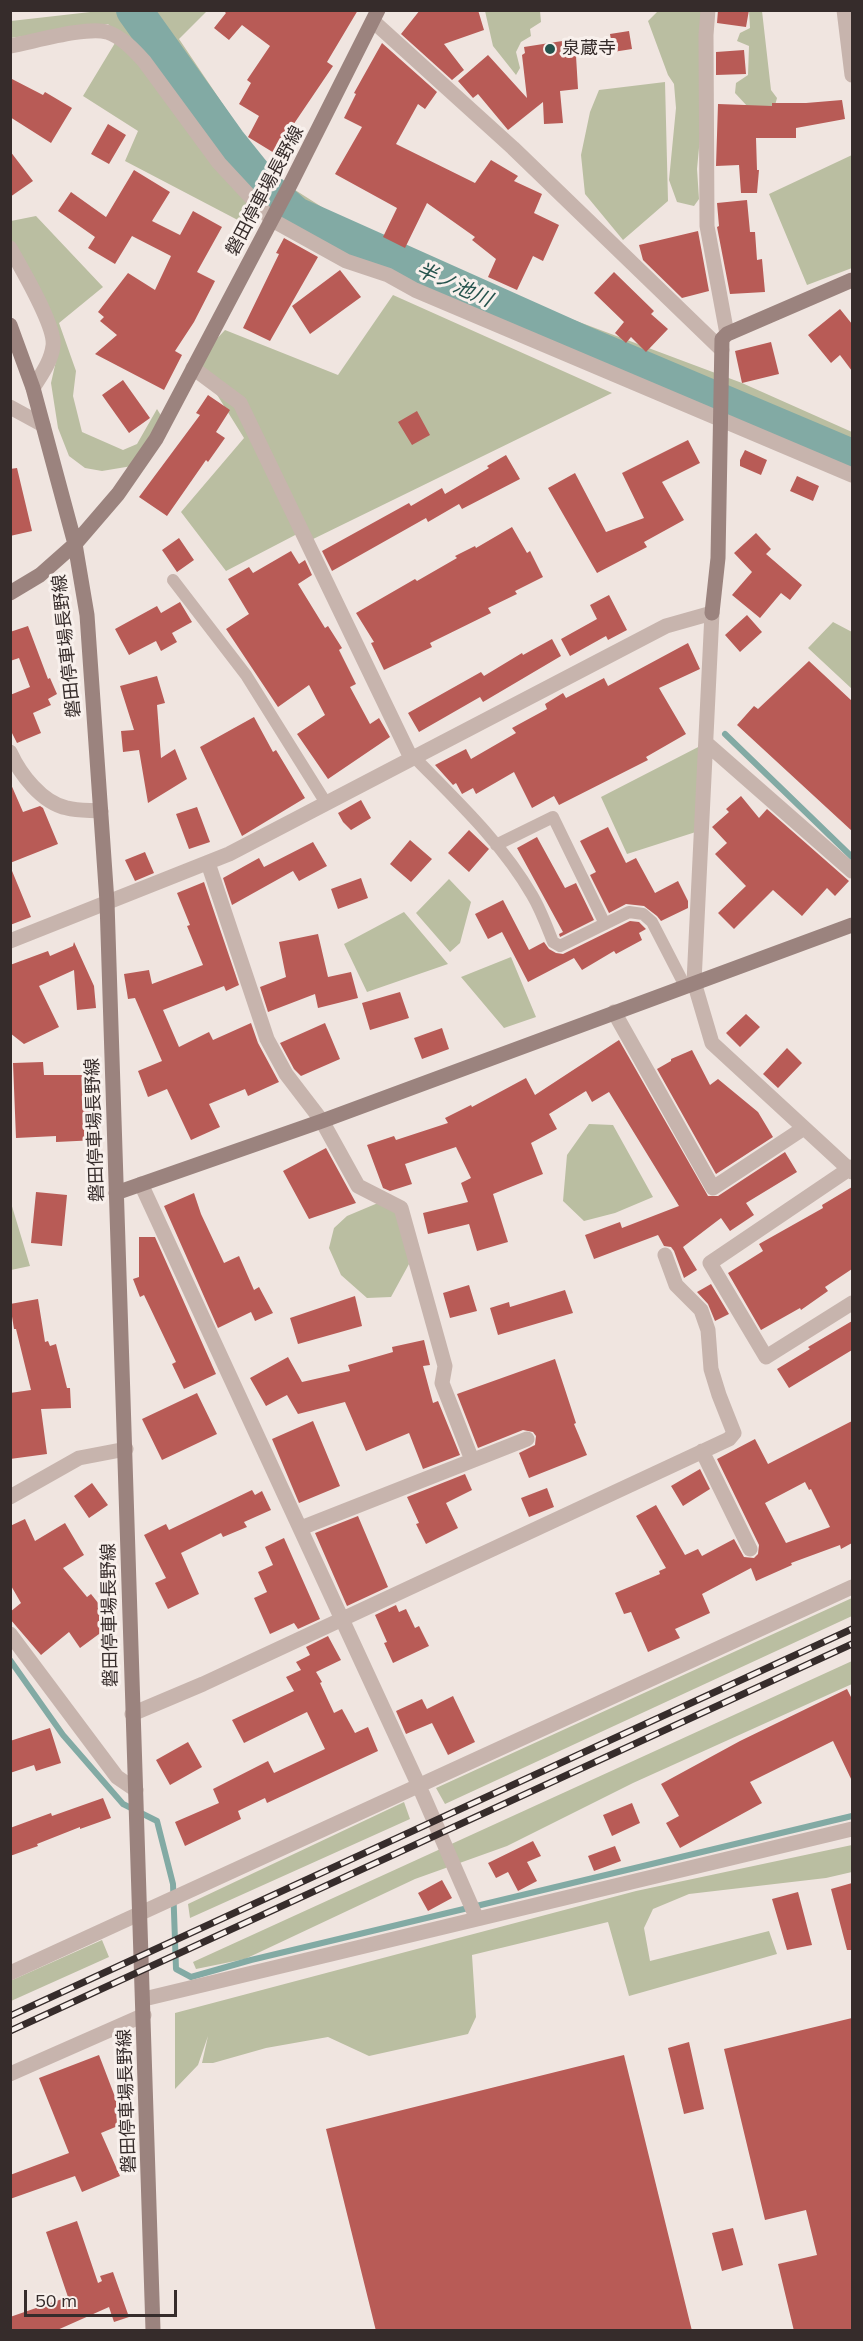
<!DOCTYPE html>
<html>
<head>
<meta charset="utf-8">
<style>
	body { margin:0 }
	#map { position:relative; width:863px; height:2341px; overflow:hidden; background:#f0e5e0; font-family:Mulish,sans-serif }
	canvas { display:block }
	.frame { position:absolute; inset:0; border:12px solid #362c2b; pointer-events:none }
	.scale { position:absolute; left:24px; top:2290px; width:153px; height:27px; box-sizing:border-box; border:3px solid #362c2b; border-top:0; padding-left:8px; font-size:18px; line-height:21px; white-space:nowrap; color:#362c2b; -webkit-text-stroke:4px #f8f0ec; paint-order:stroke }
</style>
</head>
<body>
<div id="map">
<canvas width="863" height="2341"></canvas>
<div class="frame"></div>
<div class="scale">50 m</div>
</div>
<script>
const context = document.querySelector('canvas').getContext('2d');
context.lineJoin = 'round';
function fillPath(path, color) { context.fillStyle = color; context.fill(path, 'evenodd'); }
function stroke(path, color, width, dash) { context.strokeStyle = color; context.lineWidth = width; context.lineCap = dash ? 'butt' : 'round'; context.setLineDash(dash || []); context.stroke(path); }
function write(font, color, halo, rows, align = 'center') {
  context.font = font + ' Mulish,"Noto Sans JP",sans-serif'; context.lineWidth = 6; context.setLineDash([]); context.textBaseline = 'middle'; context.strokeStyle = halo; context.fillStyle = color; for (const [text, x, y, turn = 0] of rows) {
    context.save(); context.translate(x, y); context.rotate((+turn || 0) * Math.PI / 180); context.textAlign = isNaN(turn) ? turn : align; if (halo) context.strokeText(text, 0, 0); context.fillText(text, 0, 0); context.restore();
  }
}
fillPath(new Path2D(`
	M108,10l99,1 -28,28 91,135 77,49 176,78 219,82 110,49v43l-437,-185 -170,-98 17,19 -9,17 -128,-67 13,-30 -55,-35 35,-58 64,62 -74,-76 -97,14v-17z
	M485,11h55l1,11 -11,7 1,7 -10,6 -5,10 4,16 -4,7 -23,-29z
	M664,11h48l-15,158 2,30 -5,7 -17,-4 -8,-22 7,-72 -2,-24 -6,-9 -20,-54 9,-9z
	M749,11h13l9,79 6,8 -3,11 -26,-2 -13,-14 1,-10 12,-8 1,-29 -12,-5 3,-8 10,-5z
	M665,82l3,119 -45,39 -38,-46 -4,-39 9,-43 9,-22z
	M852,155v113l-45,17 -38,-91z
	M36,216l67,71 -44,36 17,48 -3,25 9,36 41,18 14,-6 20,-35 8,13 -27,43 -36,6 -17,-3 -16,-12 -11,-28 -7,-45 7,-31 -47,-102v-29z
	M393,295l219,98 -305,149 -6,-10 -75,39 -45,-59 63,-74 -48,-77 29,-31 113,45z
	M833,622l19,10v57l-44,-41z
	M706,743l-4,87 -75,24 -26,-57z
	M449,879l22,23 -11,41 -10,9 -34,-39z
	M404,912l44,52 -81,28 -23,-48z
	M511,957l25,60 -32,11 -43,-51z
	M589,1124l24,1 40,72 -38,16 -31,8 -21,-20 4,-46z
	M385,1200l18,15 6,49 -18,33 -24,1 -26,-23 -12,-27 5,-20 13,-12z
	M11,1203l19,63 -19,4h-1z
	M852,1598v18l-407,188 -9,-16z
	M852,1661v23l-219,99 -126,63 -92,33 -170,80 -49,10 -3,-7z
	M404,1802l6,17 -220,99 -2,-14z
	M852,1845v27l-26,6 -137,16 -36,15 -9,19 6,33 119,-30 8,23 -148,42 -21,-74 -136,33 4,62 -8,17 -99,22 -41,-19 -62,11 -53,15h-11l6,-27 -10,29 -23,24v-76l461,-122z
	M102,1940l7,17 -98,44 -1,-20z`), '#babea1');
stroke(new Path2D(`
	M725,734l127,123
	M10,1660l53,75 60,69 34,17 16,63 3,85 15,8 60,-17 601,-144`), '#82aaa4', 6);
stroke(new Path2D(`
	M134,10l94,132 37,46 31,27 286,128 270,114`), '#82aaa4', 36);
fillPath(new Path2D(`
	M223,10h135l-31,52 6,4 -46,68 7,4 -10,21 -36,-22 11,-21 -20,-12 12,-21 -4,-3 23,-34 -28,-21 -13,15 -15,-12 12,-15z
	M420,10h58l6,20 -40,14 20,26 -12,10 -51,-46z
	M718,10h31l-3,17 -29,-4z
	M629,31l3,18 -19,3 -3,-18z
	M575,39l3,50 -18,2 3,32 -19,1 -1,-22 -35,28 -30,-36 -5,4 -15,-17 30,-26 39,43 -5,-43 3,-2 -1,-6z
	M382,43l55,49 -12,17 -7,-5 -22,40 79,39 16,-23 27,16 -4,5 28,13 -8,19 25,12 -16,36 -10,-5 -16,34 -29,-13 8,-18 -24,-19 3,-3 -48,-34 -22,45 -22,-11 14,-29 -62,-34 27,-47 -18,-9 12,-24 -2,-1z
	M744,50l2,24 -30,1v-23z
	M10,78l33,17 2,-3 27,16 -21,35 -41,-26z
	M842,100l3,19 -49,9v10h-40l1,32h2l-2,23h-16l-2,-28 -23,1 2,-62 54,2v-3h34z
	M108,124l18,11 -17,29 -18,-10z
	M10,151l23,30 -23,16z
	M134,170l36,22 -18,29 28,14 13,-24 29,16 -25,45 18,9 -21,41 -19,29 7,4 -18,35 -69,-36 22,-19 -17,-14 4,-4 -6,-5 30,-39 27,17 16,-34 -39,-20 -17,28 -27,-16 7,-11 -37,-26 13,-19 35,25z
	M747,200l3,32h5l2,28 5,-1 3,33 -35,2 -13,-67 2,-1 -2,-23z
	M698,231l11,60 -27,7 -39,-38 -4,-15z
	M284,238l34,19 -48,84 -27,-13 36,-74 -3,-1z
	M340,270l21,27 -51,37 -18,-28z
	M614,272l40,39 -3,3 17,15 -22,23 -15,-15 -5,6 -11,-10 9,-11 -30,-29z
	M840,309l12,15v47l-12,-16 -9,8 -23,-28z
	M771,342l8,32 -37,9 -7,-32z
	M123,380l27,38 -21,15 -27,-38z
	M208,395l22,15 -14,22 9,6 -17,24 -2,-2 -39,56 -28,-19 61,-82 -4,-2z
	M417,411l13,24 -18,10 -14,-23z
	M688,440l12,23 -38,19 22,38 -40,22 3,5 -50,26 -49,-85 27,-15 31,59 38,-14 -22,-45z
	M745,450l22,10 -6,15 -21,-9v-6z
	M506,455l14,24 -58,30 -3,-5 -31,18 -2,-4 -94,53 -10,-20 87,-48 2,3 31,-18 3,6 44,-26 -2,-2z
	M17,468l15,63 -22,5v-67z
	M797,476l22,10 -6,15 -23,-10z
	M512,527l15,26 3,-2 13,26 -28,14 2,3 -29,14 3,5 -61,30 2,4 -48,23 -13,-27 3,-1 -18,-29 59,-34 2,2 40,-23 -2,-2 20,-10 1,2z
	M756,533l15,16 -5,5 36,31 -12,15 -9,-7 -21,25 -28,-23 20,-23 -18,-19z
	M179,538l15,22 -17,12 -15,-22z
	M291,551l8,13 6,-4 7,15 -14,9 27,44 3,-2 14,22 -3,2 17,34 -6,3 20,37 9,-6 11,19 -62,42 -31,-45 28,-19 -16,-30 -31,22 -52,-78 23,-15 -21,-35 21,-12 4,6z
	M609,595l18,35 -19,10 -2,-4 -36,20 -9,-17 36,-20 -7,-14z
	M180,602l12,20 -20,11 5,9 -16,9 -5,-10 -27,14 -14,-26 42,-23 4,7z
	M747,615l15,17 -22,20 -15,-17z
	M28,626l20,53 2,-1 7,16 -9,5 3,6 -18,8 8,20 -24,10 -7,-14v-34l20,-8 -11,-29 -9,3v-29z
	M552,639l9,17 -78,46 -3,-5 -61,35 -11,-19 73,-41 3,4 38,-23 1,2z
	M688,643l12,26 -41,19 27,46 -40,23 2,3 -89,45 -5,-9 -22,12 -18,-36 -38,22 -3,-6 -11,6 -6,-11 -3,2 -18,-20 31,-16 5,10 45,-26 -4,-5 35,-19 -2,-5 18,-11 3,5 38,-20 4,8z
	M809,661l43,40v130l-115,-106 17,-19 4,3z
	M157,676l8,27 -8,2 4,53 14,-9 12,30 -39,24 -9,-53 -16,2 -2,-21 13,-1 -14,-44z
	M254,717l19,35 3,-2 29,48 -63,38 -42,-89z
	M10,782l13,30 17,-6 3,2 15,36 -48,19z
	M741,796l18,22 8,-9 82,72 -14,15 -8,-8 -25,28 -29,-26 -39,39 -16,-16 28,-27 -31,-32 12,-11 -15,-16 17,-15 -3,-3z
	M361,800l10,18 -20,12 -8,-8 -5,-9z
	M197,807l13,35 -21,7 -13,-35z
	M608,827l18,36 10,-5 19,35 23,-12 10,20v7l-27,13 -4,-5 -13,-10 -18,-2 -17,9 -19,-38 6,-3 -16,-31z
	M469,830l20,19 -20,23 -21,-19z
	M537,837l28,51 11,-5 18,37 -34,17 -1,-3 4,-2 -46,-84z
	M410,840l22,19 -21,23 -21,-18z
	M313,842l14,24 -28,15 -6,-10 -61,34 -9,-27 36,-20 5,9z
	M145,852l9,21 -19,8 -10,-21z
	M10,866l21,51 -21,8z
	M361,878l7,20 -30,11 -7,-20z
	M204,882l35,103 -13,6 -2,-5 -61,24 16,37 30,-15 4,8 38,-17 7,20 21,39 -31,14 -3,-7 -36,15 11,23 -29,13 -24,-51 -19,8 -10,-26 24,-10 -27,-63 -7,1 -4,-25 25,-4 3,14 51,-19 -16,-39 3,-1 -13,-32z
	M503,900l26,50 15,-8 5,7 7,4 7,1 67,-33 9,1 7,7 -7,4 3,7 -26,14 -2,-3 -32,19 -8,-12 -46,24 -26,-50 -14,7 -13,-25z
	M318,934l10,43 23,-5 7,26 -40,10 -3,-14 -47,18 -8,-25 26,-10 -7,-35z
	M74,942l20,44 2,22 -19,2 -3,-40 -35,16 20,41 -35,17 -14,-11v-68l38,-14 2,5 23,-10z
	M400,992l9,26 -39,12 -8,-27z
	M746,1014l14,13 -20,20 -14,-14z
	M325,1023l15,36 -39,17 -7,-7 -14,-26z
	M442,1028l7,21 -27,10 -8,-21z
	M619,1040l89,156h10l67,-44 12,20 -51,31 8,12 -24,16 -9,-13 -38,29 14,23 -13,8 -10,-27 -3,-4 -7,-1 -6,-11 -64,24 -9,-24 35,-13 2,6 57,-22 -70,-114 -17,10 -6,-11 -37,23 8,15 -26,14 12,31 -50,20 15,48 -31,9 -8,-27 -41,10 -5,-21 45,-11 -7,-19 10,-5 -15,-31 -51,17 7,20 -22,7 -7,-3 -16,-43 27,-9 2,4 52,-17 -3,-5 26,-13 1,2 54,-29 9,17z
	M787,1048l15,15 -24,25 -15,-14z
	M692,1050l18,35 8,-6 40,33 15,25 -57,37 -59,-105 14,-8v-2z
	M43,1062l1,13h38l12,26 3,39 -41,2v-6l-40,2 -3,-75z
	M326,1148l30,55 -47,16 -26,-48z
	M852,1187v82l-27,18 3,4 -27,19 -1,-2 -39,22 -33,-57 35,-22 -4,-7 64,-36 -1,-3z
	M36,1192l31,3 -5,51 -31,-3z
	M194,1193l7,21 23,49 15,-7 15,34 5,-3 14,26 -18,8 -4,-9 -33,16 -54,-122z
	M139,1237h16l61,137 -32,15 -12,-25 4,-2 -32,-67 -4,2 -7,-18 6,-2z
	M711,1284l18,30 -14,7 -7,-17 -11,-12z
	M469,1285l8,26 -27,7 -7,-25z
	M565,1290l8,23 -75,22 -8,-27 19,-6 1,5z
	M355,1296l7,30 -64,18 -8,-26z
	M38,1299l7,43 3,-1 2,5 6,-2 11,44h3l1,20 -30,1 6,45 -37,5v-66l21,-3 -15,-61h-2l-4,-25z
	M852,1321v29l-63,38 -12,-19 33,-20 -2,-2z
	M424,1340l6,25 -7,1 10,37 5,-2 22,54 -37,14 -14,-36 -43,18 -21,-49 -47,12 -11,-19 -21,11 -16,-28 38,-21 14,25 48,-11 -2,-6 45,-13 -1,-5z
	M555,1359l21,64 -2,1 13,31 -58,23 -10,-25 16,-8 1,-9 -3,-4 -10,-2 -45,18 -21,-54z
	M197,1393l20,41 -55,26 -20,-41z
	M313,1421l27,65 -41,17 -27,-64z
	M852,1421v122l-11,6 -1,-4 -49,18 1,2 -36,16 -5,-13 -49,26 8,19 -35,16 5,9 -32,14 -17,-40 -7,2 -9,-21 45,-19 -1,-3 7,-3 -30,-52 20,-11 29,50 13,-6 4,7 32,-17 10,18 10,1 4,-4 1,-9 -42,-86 38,-20 13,25zM805,1482l4,8 2,-1 19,38 -44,16 -21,-40z
	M700,1469l10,20 -27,17 -12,-20z
	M465,1474l7,16 -26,13 12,25 -32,16 -10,-20 3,-1 -12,-26z
	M92,1483l16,22 -19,13 -15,-22z
	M547,1488l7,19 -25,10 -8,-19z
	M252,1490l3,5 7,-4 9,19 -27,12 3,5 -24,10 -2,-4 -40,20 18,41 -31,15 -13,-26 11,-5 -22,-43 22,-11 3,6z
	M358,1516l30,71 -41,19 -32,-73z
	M25,1519l10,22 30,-18 19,32 -21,13 24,29 4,-3 23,29 -34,25 -11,-16 -28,23 -31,-36v-7l11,-9 -11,-19v-58z
	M284,1538l36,81 -22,10 -4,-6 -24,11 -16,-36 13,-6 -9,-20 15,-7 -8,-18z
	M396,1605l3,7 7,-3 9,19 4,-2 10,20 -36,17 -9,-20 3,-1 -12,-27z
	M328,1636l13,24 -25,12 6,10 -2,1 14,30 8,-4 13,24 13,-6 10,24 -111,52 -2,-5 -27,13 3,8 -56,27 -10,-24 44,-19 -6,-14 55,-28 6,12 51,-24 -18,-37 -63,31 -12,-23 62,-29 -8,-14 15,-7 -5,-8 14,-7 -4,-8z
	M847,1689l5,10v82l-19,-40 -83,41 12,21 -82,45 -14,-25 13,-7 -18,-32 79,-43z
	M453,1696l22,46 -27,13 -16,-32 -26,11 -10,-23 26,-12 5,10z
	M50,1728l11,35 -25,8 -2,-6 -24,8v-32z
	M188,1742l14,25 -32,18 -14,-25z
	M103,1798l8,20 -31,11v-2l-43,17 1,2 -28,10v-28l41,-15 1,3z
	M632,1803l8,20 -28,13 -9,-21z
	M533,1841l8,15 -14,6 10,19 -19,10 -10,-19 -12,6 -8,-15z
	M615,1846l6,15 -27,10 -6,-15z
	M442,1880l10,18 -24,13 -10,-18z
	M852,1883v67h-5l-16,-61z
	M798,1892l14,53 -25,5 -15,-51z
	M852,2018v313h-58l-16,-67 39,-9 -11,-45 -41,10 -41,-171z
	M689,2042l15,67 -20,5 -16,-66z
	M99,2055l26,68 -24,10 19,43 -38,16 -7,-16 -65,23v-24l59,-22 -30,-75z
	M624,2055l68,276h-316l-50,-202z
	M77,2221l21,62 4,-2 -2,-5 13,-4 16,45 -15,5 -5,-15 -54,24h-45v-14l58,-20 -22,-65z
	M733,2228l10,37 -21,6 -10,-38z`), '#b85b56');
stroke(new Path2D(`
	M173,580l73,95 80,128
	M414,757c42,43 88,86 118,138 9,15 15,32 21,47l7,4 69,-34 14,2 9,8 33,64
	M496,845l57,-28 52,107`), '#c7b4ad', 12);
stroke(new Path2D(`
	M708,10l-2,25 1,191 20,108
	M844,10l8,65
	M374,22l139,126 209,202
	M10,46c23,-4 77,-20 97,-14 15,5 27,18 37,29l75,102 53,57 74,41 42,14 27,15 437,185
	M10,248c11,20 46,78 43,98 -2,16 -12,29 -20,42
	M193,368l47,35 171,355
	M10,407l33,18
	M706,743l146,128
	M10,752c10,22 32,51 57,56 11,3 23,2 34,3
	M208,863l59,176 19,35 36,47 36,65 43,22 44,158 -3,17 30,77
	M10,941l219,-87 437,-228 46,-13 -18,369 18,61 140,129
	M614,1012l99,176 91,-60
	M852,1167l-142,96 56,94 86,-54
	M141,1184l278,602 58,133
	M702,1451l48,98
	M10,1497l69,-39 47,-9
	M301,1528l226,-89
	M10,1634l107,143 19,13
	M132,1714l71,-30 526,-245 5,-6 -15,-38 -8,-26 -3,-39 -7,-20 -25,-25 -11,-30
	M10,1973l842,-386
	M144,1999l708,-170
	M10,2074l134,-59`), '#c7b4ad', 15);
stroke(new Path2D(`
	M10,325l23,63 42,156 12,71 20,287 46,1428
	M10,593l30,-18 35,-31 43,-50 38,-55 134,-254 88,-175
	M712,613l6,-55 4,-219 5,-5 125,-54
	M116,1193l206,-72 530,-196`), '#9b837e', 15);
const rail = new Path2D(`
	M10,2016l842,-387
	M10,2031l842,-387`);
stroke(rail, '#362c2b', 7);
stroke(rail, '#f8f0ec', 4.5, [14]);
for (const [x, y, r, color] of [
	[550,49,6,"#25534d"]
]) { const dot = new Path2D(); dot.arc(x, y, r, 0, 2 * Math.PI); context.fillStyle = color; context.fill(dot); stroke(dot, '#f8f0ec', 2); }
write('18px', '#362c2b', '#f8f0ec', [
	["泉蔵寺",562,49]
], 'left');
write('18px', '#362c2b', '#f8f0ec', [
	["磐田停車場長野線",265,191,-62],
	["磐田停車場長野線",67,646,-96],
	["磐田停車場長野線",95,1130,-92],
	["磐田停車場長野線",110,1615,-91],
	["磐田停車場長野線",127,2101,-92]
]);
write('italic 20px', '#25534d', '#f8f0ec', [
	["半ノ池川",454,285,24]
]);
</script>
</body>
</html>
